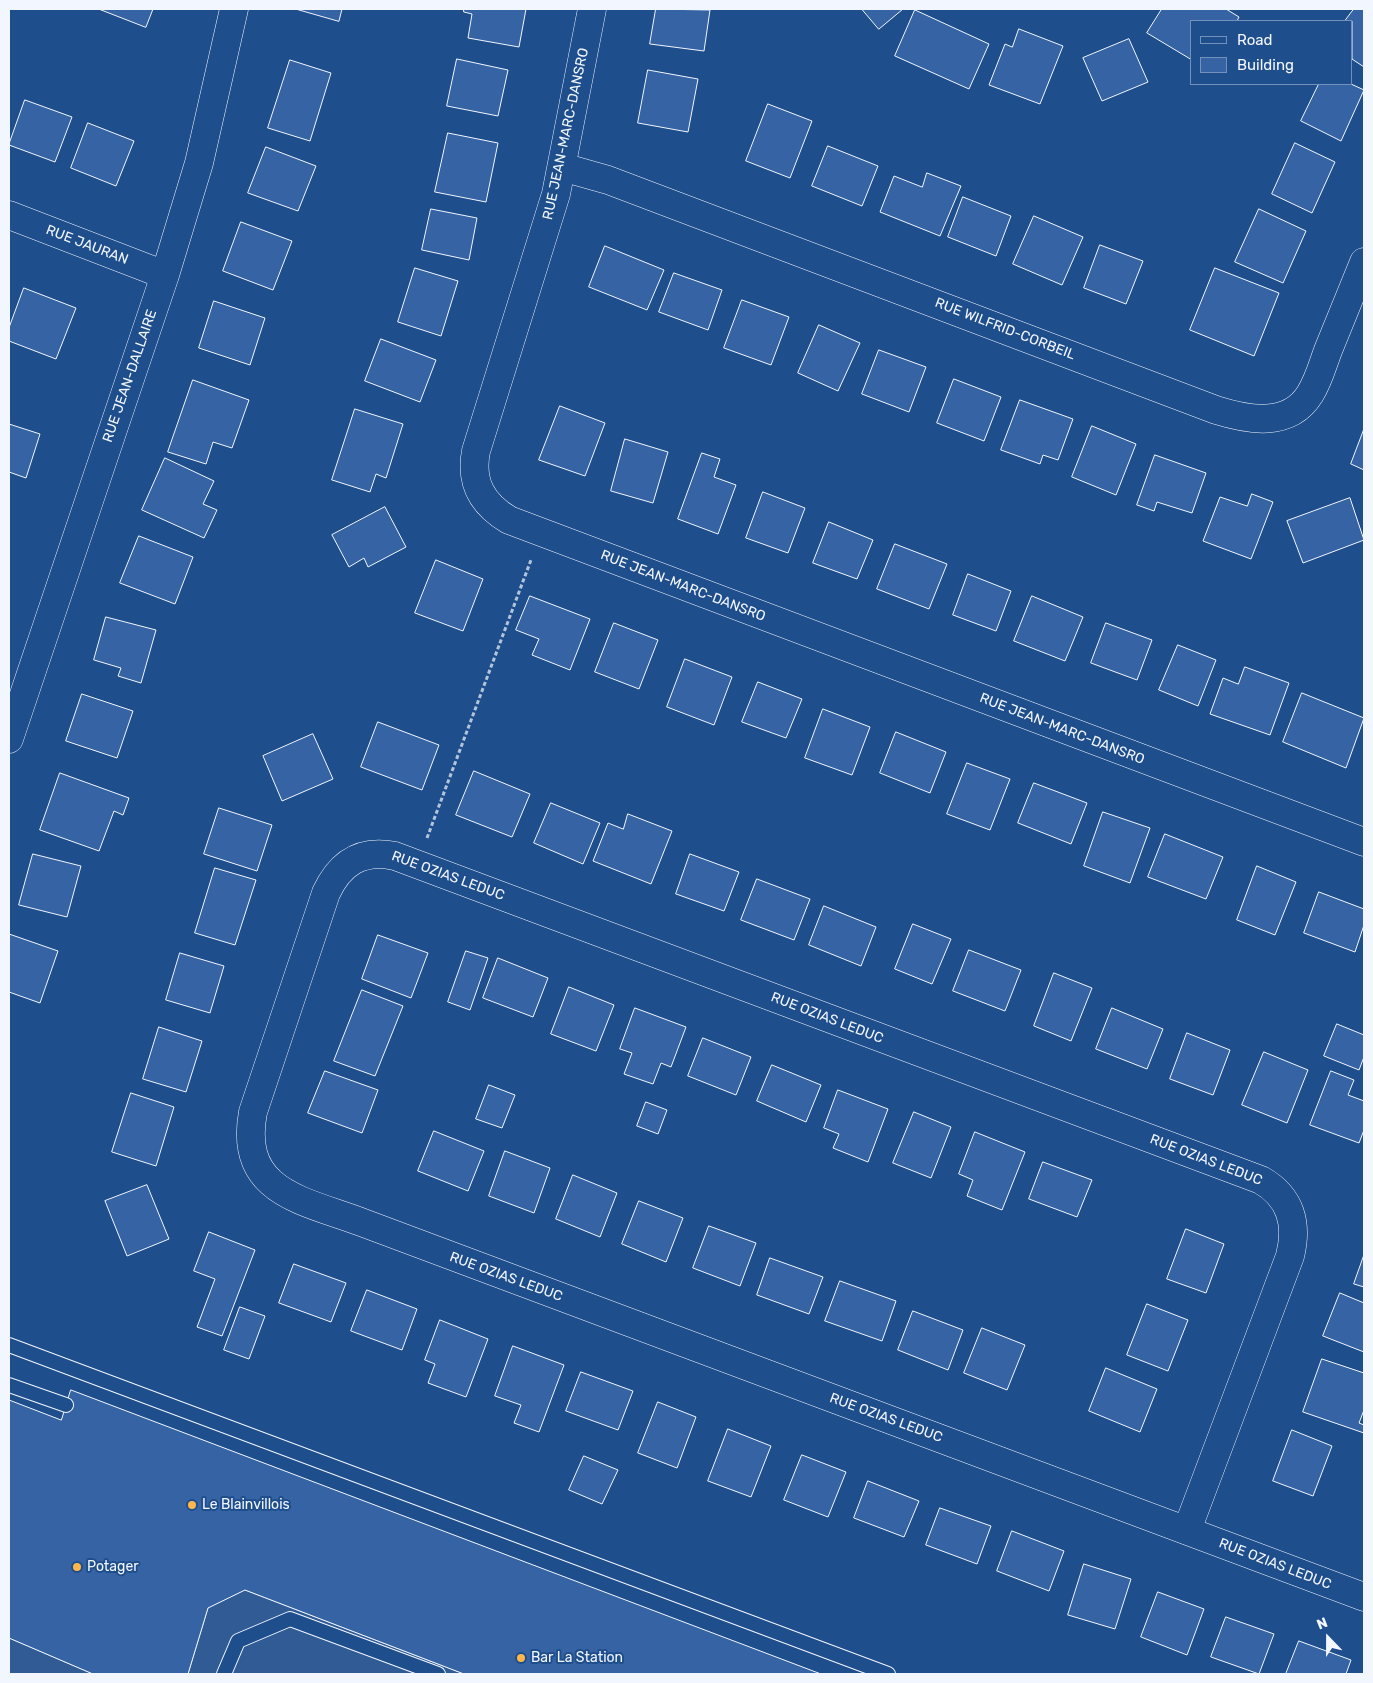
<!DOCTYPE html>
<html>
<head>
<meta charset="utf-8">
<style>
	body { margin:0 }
	#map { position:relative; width:1373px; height:1683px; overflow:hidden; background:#1f4e8c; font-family:Rubik,sans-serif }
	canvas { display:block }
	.frame { position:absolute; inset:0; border:10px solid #f2f6ff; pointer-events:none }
	.legend { position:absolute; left:1190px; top:20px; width:162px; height:65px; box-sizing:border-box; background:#1f4e8c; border:1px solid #7391ba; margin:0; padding:6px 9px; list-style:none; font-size:15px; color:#f2f6ff }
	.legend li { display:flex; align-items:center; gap:10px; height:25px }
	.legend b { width:25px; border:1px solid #7391ba }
	.north { position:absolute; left:1303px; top:1613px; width:50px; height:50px; -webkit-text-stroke:4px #1f4e8c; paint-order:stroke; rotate:338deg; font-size:14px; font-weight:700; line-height:20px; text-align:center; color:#f2f6ff }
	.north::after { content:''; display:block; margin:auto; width:18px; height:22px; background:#f2f6ff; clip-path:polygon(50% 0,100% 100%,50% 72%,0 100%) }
</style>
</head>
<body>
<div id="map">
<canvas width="1373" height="1683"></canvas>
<div class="frame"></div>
<ul class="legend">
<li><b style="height:6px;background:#1f4e8c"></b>Road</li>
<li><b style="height:14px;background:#3563a3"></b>Building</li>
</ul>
<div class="north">N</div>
</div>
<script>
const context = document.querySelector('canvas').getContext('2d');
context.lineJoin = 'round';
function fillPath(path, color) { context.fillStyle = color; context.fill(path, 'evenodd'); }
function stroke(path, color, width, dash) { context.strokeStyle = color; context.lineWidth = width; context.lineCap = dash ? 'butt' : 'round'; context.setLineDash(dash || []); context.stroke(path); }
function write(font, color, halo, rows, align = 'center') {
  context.font = font + ' Rubik,sans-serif'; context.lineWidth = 4; context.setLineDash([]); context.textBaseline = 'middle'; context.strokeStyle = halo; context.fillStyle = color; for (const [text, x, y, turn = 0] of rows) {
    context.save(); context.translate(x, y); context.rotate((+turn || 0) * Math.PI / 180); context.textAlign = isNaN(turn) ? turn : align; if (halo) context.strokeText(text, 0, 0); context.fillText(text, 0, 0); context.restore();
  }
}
const parking = new Path2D(`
	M245,1590l219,84h-276l20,-66z
	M9,1638l84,36h-84z`);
fillPath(parking, '#305b95');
stroke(parking, '#a8bbd7', 1);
const building = new Path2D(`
	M99,9h54l-7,18z
	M296,9h46l-3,12z
	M464,9h62l-7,38 -51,-9 4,-24 -8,-2z
	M656,9l54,1 -6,41 -54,-7z
	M862,9h41l-24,20z
	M1162,9h64l13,8 -2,4h-45v39l-45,-27z
	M1354,9h10v58l-12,-8v-38h-7z
	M915,10l74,34 -20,45 -74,-33z
	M1019,29l44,17 -23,58 -51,-19 16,-41 7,3z
	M1129,39l19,43 -46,19 -19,-43z
	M457,59l51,11 -10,46 -51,-10z
	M290,60l41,13 -21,68 -42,-13z
	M648,70l50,9 -10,53 -50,-9z
	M1319,84h32l13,6 -23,51 -40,-20z
	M25,100l47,17 -17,45 -46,-17z
	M768,104l44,17 -22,57 -44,-17z
	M88,123l46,18 -18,45 -45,-18z
	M448,133l50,10 -12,59 -51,-10z
	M1295,143l40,19 -23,51 -40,-19z
	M828,146l50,20 -16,40 -50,-20z
	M266,147l50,19 -18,45 -50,-18z
	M927,173l34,13 -21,50 -60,-24 14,-36 28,11z
	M963,197l48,19 -15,40 -48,-19z
	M431,209l46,9 -8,42 -47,-10z
	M1259,209l47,22 -23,52 -48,-21z
	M1034,216l49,21 -21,48 -49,-21z
	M241,222l51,19 -19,49 -50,-19z
	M1100,245l43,16 -17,43 -42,-16z
	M605,246l59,24 -17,40 -58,-23z
	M415,268l43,13 -17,55 -43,-14z
	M1215,268l64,25 -25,63 -64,-26z
	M674,273l48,17 -14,40 -49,-18z
	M24,288l52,20 -20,51 -47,-18v-13z
	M742,300l47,17 -18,48 -47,-17z
	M214,301l51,17 -15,47 -51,-17z
	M819,325l41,18 -22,48 -40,-18z
	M381,339l55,21 -16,42 -55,-21z
	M879,350l47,17 -17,45 -47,-18z
	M954,379l47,18 -17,44 -47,-18z
	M193,380l56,20 -17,48 -19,-6 -7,22 -38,-12z
	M1020,400l53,19 -15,41 -15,-5 -3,9 -39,-14z
	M560,406l45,17 -20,53 -46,-16z
	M355,409l48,15 -17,54 -10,-4 -6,18 -38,-12z
	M9,424l31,10 -14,44 -17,-6z
	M1092,426l44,18 -20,51 -44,-18z
	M1364,429v41l-13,-6z
	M625,439l43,13 -15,51 -42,-12z
	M702,453l18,6 -6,18 22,8 -18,49 -40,-15z
	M1155,455l51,18 -14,40 -35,-11 -3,9 -17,-6z
	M165,458l49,23 -11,23 14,6 -13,28 -62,-28z
	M763,492l42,16 -17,45 -42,-15z
	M1252,494l21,8 -22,57 -48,-18 17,-44 27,9z
	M1350,498l14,42 -61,23 -16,-42z
	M385,507l21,40 -38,20 -4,-9 -15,9 -17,-32z
	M829,522l44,18 -16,39 -44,-16z
	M139,536l54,21 -18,47 -55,-21z
	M895,544l52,20 -18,45 -52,-20z
	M436,560l47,19 -20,52 -48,-18z
	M968,574l43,17 -15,40 -43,-16z
	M530,596l60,23 -20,51 -38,-15 7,-16 -23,-9z
	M1032,596l51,21 -18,44 -51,-20z
	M106,617l50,13 -15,53 -23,-7 3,-8 -27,-8z
	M614,623l44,17 -19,49 -44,-17z
	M1106,623l46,17 -15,40 -46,-17z
	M1178,645l38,15 -18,46 -39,-16z
	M685,659l47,18 -18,48 -47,-18z
	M1245,667l44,16 -19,52 -60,-21 13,-36 15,6z
	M758,682l44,17 -16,39 -44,-16z
	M1302,693l62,25 -18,50 -63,-26z
	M82,694l51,17 -16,47 -51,-17z
	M823,709l47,18 -18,48 -47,-17z
	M378,722l61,23 -17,45 -61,-23z
	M896,732l50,20 -16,41 -50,-20z
	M313,734l20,45 -51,22 -19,-45z
	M967,763l43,16 -20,51 -43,-16z
	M474,771l56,23 -18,43 -56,-22z
	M60,773l69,25 -6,17 -9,-4 -15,40 -59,-21z
	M1034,783l53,20 -16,41 -53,-21z
	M551,803l49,20 -17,41 -49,-21z
	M219,808l53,17 -15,46 -53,-17z
	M1103,812l47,16 -20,55 -46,-17z
	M628,814l44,17 -21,53 -58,-23 15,-38 15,6z
	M1165,834l58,23 -17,42 -58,-22z
	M33,854l48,12 -14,51 -48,-12z
	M690,854l49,18 -15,39 -48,-17z
	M1257,866l39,16 -21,53 -38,-15z
	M215,868l41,12 -21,65 -40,-12z
	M757,879l53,20 -16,41 -53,-20z
	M1319,892l45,17v16l-9,27 -51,-19z
	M824,906l52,21 -15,39 -52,-21z
	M913,924l38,15 -19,45 -37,-15z
	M9,934l49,17 -18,52 -31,-11z
	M378,935l50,18 -17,45 -49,-19z
	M969,950l52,20 -16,41 -52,-20z
	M466,951l22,7 -18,52 -22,-8z
	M180,953l44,13 -14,47 -44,-13z
	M498,958l50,20 -15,39 -50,-19z
	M1054,973l38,15 -21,53 -37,-15z
	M569,987l45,18 -18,46 -45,-17z
	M362,990l41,16 -28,70 -41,-15z
	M635,1008l51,19 -15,40 -10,-4 -8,21 -29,-10 8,-21 -12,-4z
	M1112,1008l51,21 -16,40 -51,-20z
	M1337,1024l27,11v22l-5,13 -35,-14z
	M159,1027l43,14 -16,51 -43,-13z
	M1187,1033l43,17 -17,45 -43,-16z
	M703,1038l48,19 -15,38 -48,-19z
	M1264,1052l44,18 -21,53 -45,-18z
	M772,1065l49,20 -15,37 -49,-21z
	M325,1071l53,19 -16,43 -54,-20z
	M1331,1071l23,9 -6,15 16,6v29l-5,13 -49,-18z
	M489,1085l26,10 -13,33 -26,-9z
	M838,1090l50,19 -20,53 -35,-14 6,-14 -15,-6z
	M131,1093l43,14 -18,59 -44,-14z
	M646,1102l21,8 -9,24 -21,-8z
	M914,1112l37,15 -20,51 -38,-15z
	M434,1131l50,20 -16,40 -50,-20z
	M975,1132l50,20 -23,58 -35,-14 6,-16 -14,-6z
	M505,1151l45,17 -16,45 -45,-17z
	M1043,1162l49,18 -15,37 -48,-18z
	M573,1175l44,18 -17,44 -44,-18z
	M147,1185l22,54 -42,17 -22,-55z
	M639,1201l44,17 -17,44 -44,-18z
	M709,1226l47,17 -16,43 -47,-18z
	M1186,1229l38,15 -18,49 -39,-14z
	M209,1232l46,18 -33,86 -25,-9 18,-48 -21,-8z
	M1364,1255v32l-10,-3z
	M770,1258l53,19 -14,37 -52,-19z
	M294,1264l52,19 -15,39 -52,-19z
	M840,1281l56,20 -14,40 -57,-20z
	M367,1290l50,19 -15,41 -51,-19z
	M1340,1293l24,10v49l-41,-16z
	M1147,1304l41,16 -20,51 -41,-16z
	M240,1307l25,9 -16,43 -25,-9z
	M913,1311l50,19 -15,40 -50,-20z
	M440,1320l48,19 -22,58 -38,-14 7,-19 -10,-4z
	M982,1328l43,17 -18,45 -43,-17z
	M513,1346l51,19 -25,67 -25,-9 7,-18 -26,-9z
	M1322,1359l42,14v37l-5,13 5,2v8l-61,-21z
	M1106,1368l51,21 -17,43 -51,-21z
	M581,1372l52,19 -15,39 -52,-19z
	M71,1390l750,284h-357l-219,-84 -37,18 -20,66h-95l-84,-36v-238l52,20z
	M658,1402l38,15 -19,51 -39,-15z
	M728,1429l43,17 -20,51 -43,-16z
	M1292,1430l40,16 -19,50 -40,-15z
	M802,1455l44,17 -18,45 -44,-17z
	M584,1456l34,14 -16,34 -33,-14z
	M868,1481l51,20 -15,36 -50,-19z
	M940,1508l51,18 -14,38 -51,-19z
	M1012,1531l52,20 -15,40 -52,-20z
	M1084,1564l47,15 -16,50 -47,-14z
	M1158,1592l46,17 -17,46 -46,-18z
	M1226,1617l48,17 -15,40 -48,-17z
	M1299,1641l52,19 -5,14h-60z`);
fillPath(building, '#3563a3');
stroke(building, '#f2f6ff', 1);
const lane = new Path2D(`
	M9,1345l879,329
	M9,1385l57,20
	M224,1674l14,-33 52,-22 148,55`);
const street = new Path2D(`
	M592,9l-36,185 -80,257c-6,31 6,53 33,69l855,322
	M562,167l46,13 608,230c32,10 73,18 94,-16 9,-14 13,-31 19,-46 12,-29 23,-57 35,-86
	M9,215l156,60
	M9,739l156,-464 34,-112 35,-154
	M1187,1530l103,-274c8,-32 1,-59 -29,-76l-866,-324c-34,-7 -55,7 -69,37l-73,219c-15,80 49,88 108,110l1003,375`);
stroke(lane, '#f2f6ff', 16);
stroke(street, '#f2f6ff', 29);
stroke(new Path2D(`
	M427,838l104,-278`), '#b3c4dc', 3, [4, 2.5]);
stroke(lane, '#1f4e8c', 14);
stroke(street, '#1f4e8c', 28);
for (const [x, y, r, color] of [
	[192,1505,5,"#ffb74d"],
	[77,1567,5,"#ffb74d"],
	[521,1658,5,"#ffb74d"]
]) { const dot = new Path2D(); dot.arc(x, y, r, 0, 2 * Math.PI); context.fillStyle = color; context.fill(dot); stroke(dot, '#1f4e8c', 2); }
write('14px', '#f2f6ff', '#1f4e8c', [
	["RUE JEAN-MARC-DANSRO",566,134,-78],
	["RUE JAURAN",87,245,21],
	["RUE WILFRID-CORBEIL",1005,329,21],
	["RUE JEAN-DALLAIRE",130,376,-71],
	["RUE JEAN-MARC-DANSRO",683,586,21],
	["RUE JEAN-MARC-DANSRO",1062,729,21],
	["RUE OZIAS LEDUC",448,876,20],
	["RUE OZIAS LEDUC",827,1018,21],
	["RUE OZIAS LEDUC",1206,1160,21],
	["RUE OZIAS LEDUC",506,1277,20],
	["RUE OZIAS LEDUC",886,1418,20],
	["RUE OZIAS LEDUC",1275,1564,21]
]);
write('14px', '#f2f6ff', '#1f4e8c', [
	["Le Blainvillois",202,1505],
	["Potager",87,1567],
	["Bar La Station",531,1658]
], 'left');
</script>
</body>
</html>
